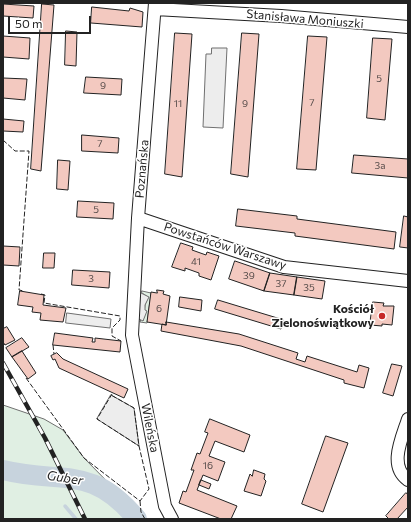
<!DOCTYPE html>
<html>
<head>
<meta charset="utf-8">
<style>
	body { margin:0 }
	#map { position:relative; width:411px; height:522px; overflow:hidden; background:#fff; font-family:Commissioner,sans-serif }
	canvas { display:block }
	.frame { position:absolute; inset:0; border:4px solid #222; pointer-events:none }
	.scale { position:absolute; left:8px; top:16px; width:83px; height:18px; box-sizing:border-box; border:2px solid #222; border-top:0; padding-left:5px; font-size:12px; line-height:14px; white-space:nowrap; color:#222; -webkit-text-stroke:3px #fff; paint-order:stroke }
</style>
</head>
<body>
<div id="map">
<canvas width="411" height="522"></canvas>
<div class="frame"></div>
<div class="scale">50 m</div>
</div>
<script>
const context = document.querySelector('canvas').getContext('2d');
context.lineJoin = 'round';
function fillPath(path, color) { context.fillStyle = color; context.fill(path, 'evenodd'); }
function stroke(path, color, width, dash) { context.strokeStyle = color; context.lineWidth = width; context.lineCap = dash ? 'butt' : 'round'; context.setLineDash(dash || []); context.stroke(path); }
function write(font, color, halo, rows, align = 'center') {
  context.font = font + ' Commissioner,sans-serif'; context.lineWidth = 3; context.setLineDash([]); context.textBaseline = 'middle'; context.strokeStyle = halo; context.fillStyle = color; for (const [text, x, y, turn = 0] of rows) {
    context.save(); context.translate(x, y); context.rotate((+turn || 0) * Math.PI / 180); context.textAlign = isNaN(turn) ? turn : align; if (halo) context.strokeText(text, 0, 0); context.fillText(text, 0, 0); context.restore();
  }
}
const green = new Path2D(`
	M142,291l9,2 -4,30 -7,-1 1,-3 2,2 2,-16 3,-8 -6,-4z
	M3,405l41,14 19,11 21,28 60,61h-141z`);
fillPath(green, '#e0efe3');
stroke(green, '#6f6f6f', 1);
const parking = new Path2D(`
	M212,48h15l-4,80 -20,-1 3,-73h5z
	M139,292l10,5 -4,8v5l2,1 -4,10 -6,-3z
	M67,313l44,6 -1,9 -44,-5z
	M111,395l23,13 5,38 -42,-27z`);
fillPath(parking, '#ededed');
stroke(parking, '#6f6f6f', 1);
stroke(new Path2D(`
	M33,474l2,7
	M65,506l11,13`), '#c7d3dd', 3.5);
stroke(new Path2D(`
	M3,470c60,15 87,-7 134,49`), '#c7d3dd', 20);
const building = new Path2D(`
	M3,4l31,2 -1,12 -30,-2z
	M42,4l12,1 -13,166 -10,-2z
	M92,7l37,4 1,-3 13,4 -1,15 -51,-4z
	M66,31l11,1 -1,34 -11,-1z
	M175,33l17,1 -10,143 -17,-3z
	M242,33l17,1 -11,143 -17,-3z
	M3,36l27,2 -1,21 -26,-2z
	M308,36l19,1 -11,133 -19,-1z
	M373,38l19,1 -7,81 -18,-2z
	M86,77l36,2 -1,16 -37,-2z
	M3,78l24,1 -2,21 -22,-2z
	M3,119l21,2 -1,11 -20,-1z
	M82,135l37,3 -1,15 -36,-2z
	M354,155l54,4v19l-56,-5z
	M58,160l12,1 -2,29 -11,-1z
	M78,201l36,2 -1,16 -36,-2z
	M238,209l59,7v3l99,13 -2,17 -99,-13v-3l-59,-7z
	M404,216l4,1v31l-8,-1z
	M181,243l12,4 -1,3 14,5 1,-3 12,4 -8,24 -12,-4v-3l-14,-5v3l-13,-4z
	M3,246l17,1 -1,19 -16,-1z
	M44,253h11l-1,15h-11z
	M235,261l35,12 -6,18 -35,-12z
	M73,270l37,2 -1,16 -37,-3z
	M270,273l27,4 -3,18 -30,-4z
	M297,277l28,4 -3,18 -28,-4z
	M157,290l7,1 -1,3 7,2 -4,29 -19,-3 4,-30 6,1z
	M20,291l24,4 -1,10 23,3 -3,14 -23,-2 1,-7 -9,-1 1,-5 -15,-2z
	M180,297l22,3 -1,11 -22,-4z
	M218,300l66,20 -3,9 -66,-20z
	M373,302l11,1 -1,3h11l-2,19 -10,-1v2l-12,-1z
	M166,322l73,12 59,19 -2,6 9,3 2,-6 50,16 2,-7 10,3 -5,20 -20,-5v-3l-103,-34 -80,-15 1,-7 4,1z
	M7,327l8,13 -10,5 -2,-3v-13z
	M55,333l38,5 -1,4h3v-4l26,3 -1,11 -67,-7z
	M22,338l7,9 -17,10 -6,-9z
	M22,351l14,22 -8,6 -16,-22z
	M57,353l6,6 65,30 -4,9 -65,-30 -4,-9 -2,1 -2,-4z
	M392,364l10,2 -9,30 -10,-3z
	M210,419l40,16 -6,17 -29,-11 -6,15 16,6 -7,19 -15,-6 -6,15 40,16 -6,13h-10l-42,-16 4,-12 3,1 8,-22h-3l6,-17 3,1 8,-21 -3,-1z
	M326,436l22,7 -25,69 -21,-8z
	M254,470l11,4 -1,5 2,2 -5,15 -17,-5 6,-17 2,2z
	M201,480l10,4 -2,5 -10,-4z
	M406,493l2,1v13l-11,12h-8l-3,-3z`);
fillPath(building, '#f3c9c0');
stroke(building, '#222', 1);
const minor = new Path2D(`
	M155,3l-17,215 -6,117 33,171 7,13
	M155,9l126,7 127,11
	M138,218l146,49 124,14
	M408,419c-6,19 -20,47 0,61`);
stroke(minor, '#222', 14);
stroke(minor, '#fff', 12);
const rail = new Path2D(`
	M3,363l42,75 40,81`);
stroke(rail, '#222', 4.5);
stroke(rail, '#fff', 3, [9]);
stroke(new Path2D(`
	M3,140l12,11h14l-10,139 5,1
	M41,294l4,1 -1,8 76,13v4l-8,8v8l9,5
	M53,345l1,9
	M26,378l58,80 56,43 9,-12 -10,-43 -5,-38 -23,-13
	M112,394l-15,25 42,27
	M140,501l1,11 4,7`), '#222', 1, [5, 2]);
for (const [x, y, r, color] of [
	[382,316,4,"#c62828"]
]) { const dot = new Path2D(); dot.arc(x, y, r, 0, 2 * Math.PI); context.fillStyle = color; context.fill(dot); stroke(dot, '#fff', 1.5); }
write('10px', '#564c4a', null, [
	["5",379,79],
	["9",103,86],
	["7",312,103],
	["11",178,104],
	["9",245,104],
	["7",100,144],
	["3a",380,166],
	["5",96,210],
	["41",196,262],
	["39",249,276],
	["3",91,279],
	["37",281,284],
	["35",309,288],
	["6",159,309],
	["16",208,466]
]);
write('12px', '#222', '#fff', [
	["Stanisława Moniuszki",305,19,5],
	["Poznańska",142,169,-85],
	["Powstańców Warszawy",225,246,18],
	["Wileńska",150,428,79]
]);
write('bold 12px', '#222', '#fff', [
	["Kościół",374,309],
	["Zielonoświątkowy",374,323]
], 'right');
write('italic 13px', '#222', '#fff', [
	["Guber",65,478,9]
]);
</script>
</body>
</html>
